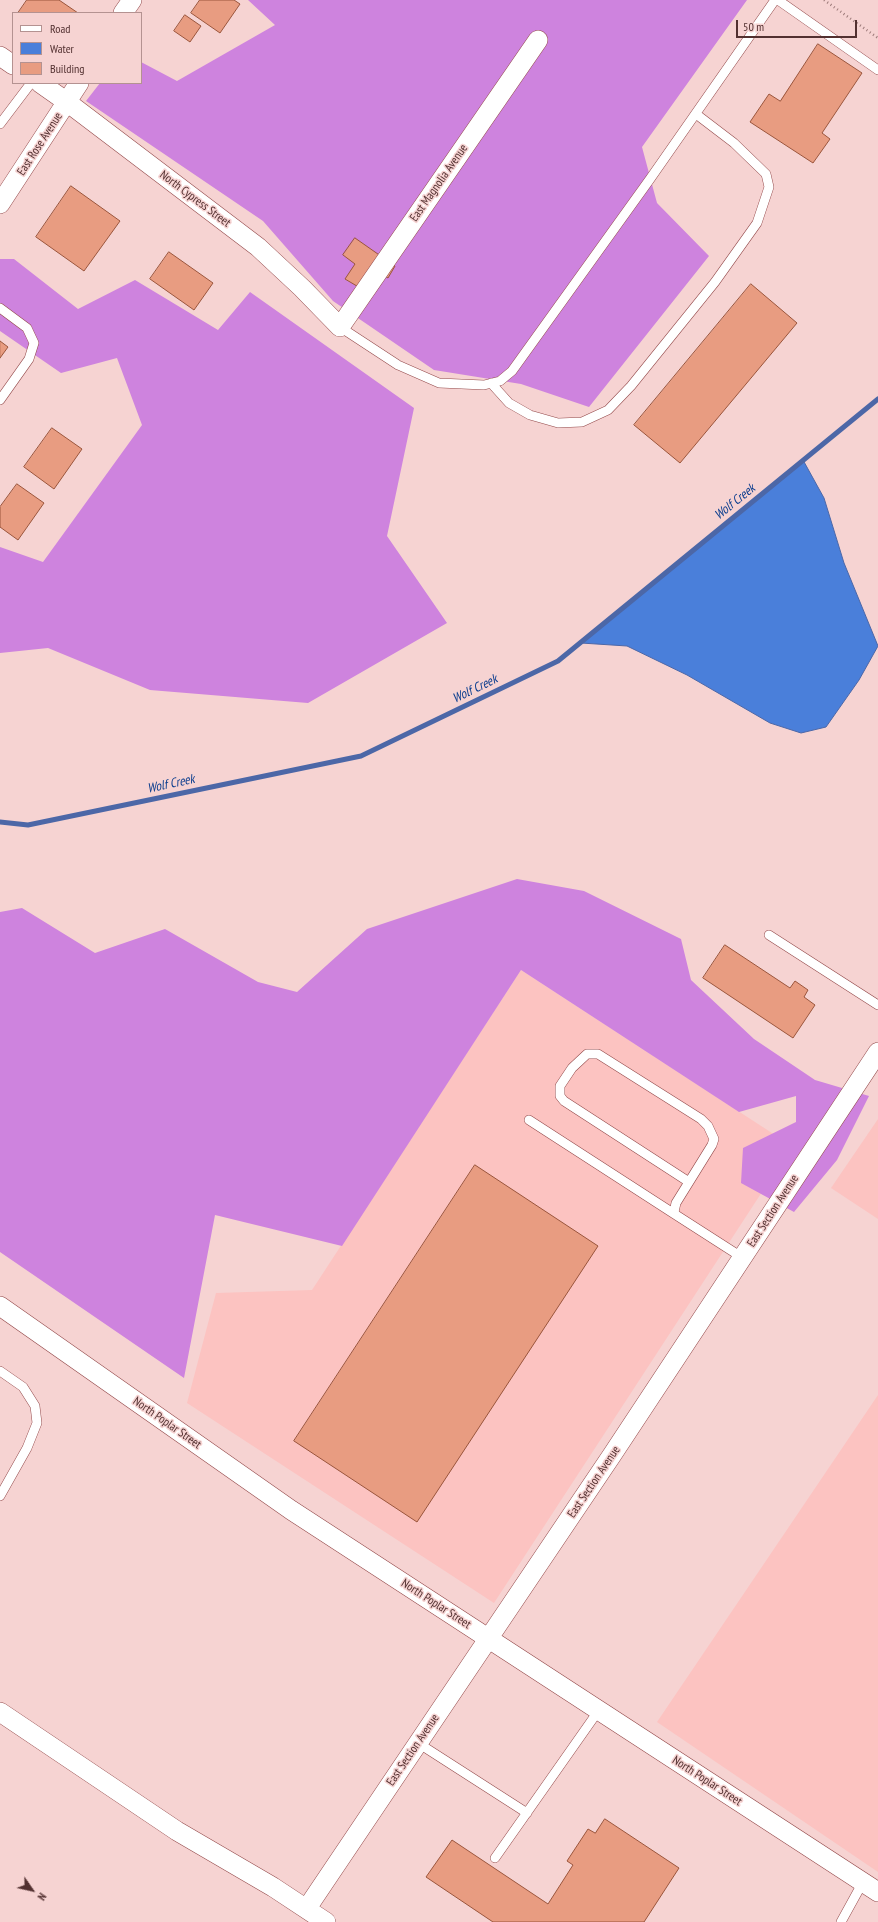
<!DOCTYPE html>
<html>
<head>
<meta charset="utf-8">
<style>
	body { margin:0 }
	#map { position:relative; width:878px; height:1922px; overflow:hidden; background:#f6d3d2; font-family:"PT Sans Narrow",sans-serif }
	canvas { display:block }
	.legend { position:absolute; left:12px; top:12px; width:130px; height:72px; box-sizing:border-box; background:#f6d3d2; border:1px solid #b49291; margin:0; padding:5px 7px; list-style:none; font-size:12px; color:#523030 }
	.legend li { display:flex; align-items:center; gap:8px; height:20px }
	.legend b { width:20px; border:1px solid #b49291 }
	.north { position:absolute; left:12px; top:1870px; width:40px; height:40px; -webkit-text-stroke:3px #f6d3d2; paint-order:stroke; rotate:124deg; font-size:11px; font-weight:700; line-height:16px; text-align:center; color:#523030 }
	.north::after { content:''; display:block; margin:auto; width:14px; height:18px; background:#523030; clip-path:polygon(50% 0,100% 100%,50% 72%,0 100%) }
	.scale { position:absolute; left:736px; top:20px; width:121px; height:18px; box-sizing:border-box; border:2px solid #523030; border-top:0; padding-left:5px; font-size:12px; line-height:14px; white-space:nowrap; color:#523030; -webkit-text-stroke:3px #f6d3d2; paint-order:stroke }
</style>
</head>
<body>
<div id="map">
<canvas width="878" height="1922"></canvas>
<ul class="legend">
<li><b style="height:5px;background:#fff"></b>Road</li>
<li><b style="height:11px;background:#4a7fda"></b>Water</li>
<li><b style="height:11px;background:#e89c81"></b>Building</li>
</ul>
<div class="north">N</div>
<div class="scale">50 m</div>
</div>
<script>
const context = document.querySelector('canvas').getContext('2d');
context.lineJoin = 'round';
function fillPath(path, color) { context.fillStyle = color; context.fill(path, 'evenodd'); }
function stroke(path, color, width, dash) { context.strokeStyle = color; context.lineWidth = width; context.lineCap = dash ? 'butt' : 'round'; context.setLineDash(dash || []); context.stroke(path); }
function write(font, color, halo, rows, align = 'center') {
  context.font = font + ' "PT Sans Narrow",sans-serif'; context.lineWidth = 3; context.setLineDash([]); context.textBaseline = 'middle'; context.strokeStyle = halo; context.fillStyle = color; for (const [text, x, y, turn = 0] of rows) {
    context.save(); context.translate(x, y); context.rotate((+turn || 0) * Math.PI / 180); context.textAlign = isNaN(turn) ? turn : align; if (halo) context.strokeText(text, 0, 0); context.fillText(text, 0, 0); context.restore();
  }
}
fillPath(new Path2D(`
	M521,970l271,176 -298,457 -307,-200 29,-110 96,-3z
	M878,1119v100l-47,-31z
	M878,1395v477l-221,-150z`), '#fcc3c1');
fillPath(new Path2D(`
	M248,0h499l-105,147 15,56 52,53 -120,151 -68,-23 -87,-14 -101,-69 -70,-80 -177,-120 14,-18h41v-21l36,19 98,-56z
	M0,259h14l64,50 57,-29 83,50 32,-38 164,116 -27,128 60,87 -139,80 -158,-13 -102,-42 -48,5v-106l43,15 99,-137 -25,-67 -56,15 -61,-42z
	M517,879l67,12 97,48 10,41 63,59 61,41 54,16 -32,64 -43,52 -53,-29 2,-35 53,-26v-26l-57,16 -218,-142 -179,276 -127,-31 -31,163 -184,-126v-340l22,-4 73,45 70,-24 93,53 39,10 70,-63z`), '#ce83de');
const water = new Path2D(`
	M803,460l21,38 20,65 34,83 -19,34 -33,47 -25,6 -31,-10 -83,-48 -60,-29 -46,-3z`);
fillPath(water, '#4a7fda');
stroke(water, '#4c67a7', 1);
stroke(new Path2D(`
	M0,822l28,3 333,-69 197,-95 320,-262`), '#4c67a7', 5);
const building = new Path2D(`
	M27,0h32l19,13h-60z
	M200,0h34l6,4 -20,29 -29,-20z
	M185,15l16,11 -11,16 -16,-11z
	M818,44l44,29 -40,60 8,6 -17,24 -63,-41 19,-28 11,7z
	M71,186l49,35 -36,50 -48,-34z
	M355,238l40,28 -7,12 -9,-6 -12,20 -22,-13 10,-15 -12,-9z
	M169,252l44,31 -19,27 -44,-31z
	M751,284l46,39 -117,140 -46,-38z
	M0,341l8,6 -8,11z
	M52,428l30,21 -28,40 -30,-22z
	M17,484l27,19 -26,37 -18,-13v-20z
	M725,945l65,43 5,-7 13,9 -4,7 11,8 -22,33 -90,-60z
	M475,1165l123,81 -181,276 -123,-81z
	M605,1819l74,49 -35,54h-151l-67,-45 26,-37 96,64 25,-39 -6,-4 21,-32 7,4z`);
fillPath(building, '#e89c81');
stroke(building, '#9a553c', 1);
const lane = new Path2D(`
	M778,0l100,70
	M0,124l31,-41
	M0,308l27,20 7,15 -5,16 -29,41
	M340,327l58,38 41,18 45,2 16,-4 12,-10 138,-192 125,-179
	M491,383l18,20 21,12 28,8 24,-1 26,-12 23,-24 84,-104 42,-59 12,-36 -3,-13 -32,-31 -38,-29
	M769,935l109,70
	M529,1120l147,95
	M689,1182l-125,-81 -4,-5v-10l12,-18 15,-14h11l103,65 7,7 6,13 -2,6 -36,58 -2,9 2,3 67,43
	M0,1371l23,16 12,19 2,17 -10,25 -27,48
	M418,1743l109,70
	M495,1858l104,-148
	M841,1922l22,-40`);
const street = new Path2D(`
	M123,13l9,-13
	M0,56l13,9
	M40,83l27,19 191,145 44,41 38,39 198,-287
	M0,204l79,-121
	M0,1306l291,204 587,382
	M0,1712l177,119 96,56 53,35
	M307,1908l305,-453 266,-403`);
stroke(lane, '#93494a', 10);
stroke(street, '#93494a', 20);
stroke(new Path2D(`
	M824,0l54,38`), '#9d7b7a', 2.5, [1, 3]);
stroke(lane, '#fff', 9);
stroke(street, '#fff', 19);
write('12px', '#523030', '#f6d3d2', [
	["East Rose Avenue",40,144,-57],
	["East Magnolia Avenue",439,183,-55],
	["North Cypress Street",195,199,37],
	["East Section Avenue",773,1211,-57],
	["North Poplar Street",167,1423,35],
	["East Section Avenue",594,1482,-56],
	["North Poplar Street",436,1604,33],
	["East Section Avenue",413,1750,-56],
	["North Poplar Street",707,1781,33]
]);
write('italic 13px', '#0b3d8e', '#f6d3d2', [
	["Wolf Creek",735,502,-39],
	["Wolf Creek",475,689,-26],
	["Wolf Creek",171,784,-12]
]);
</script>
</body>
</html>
